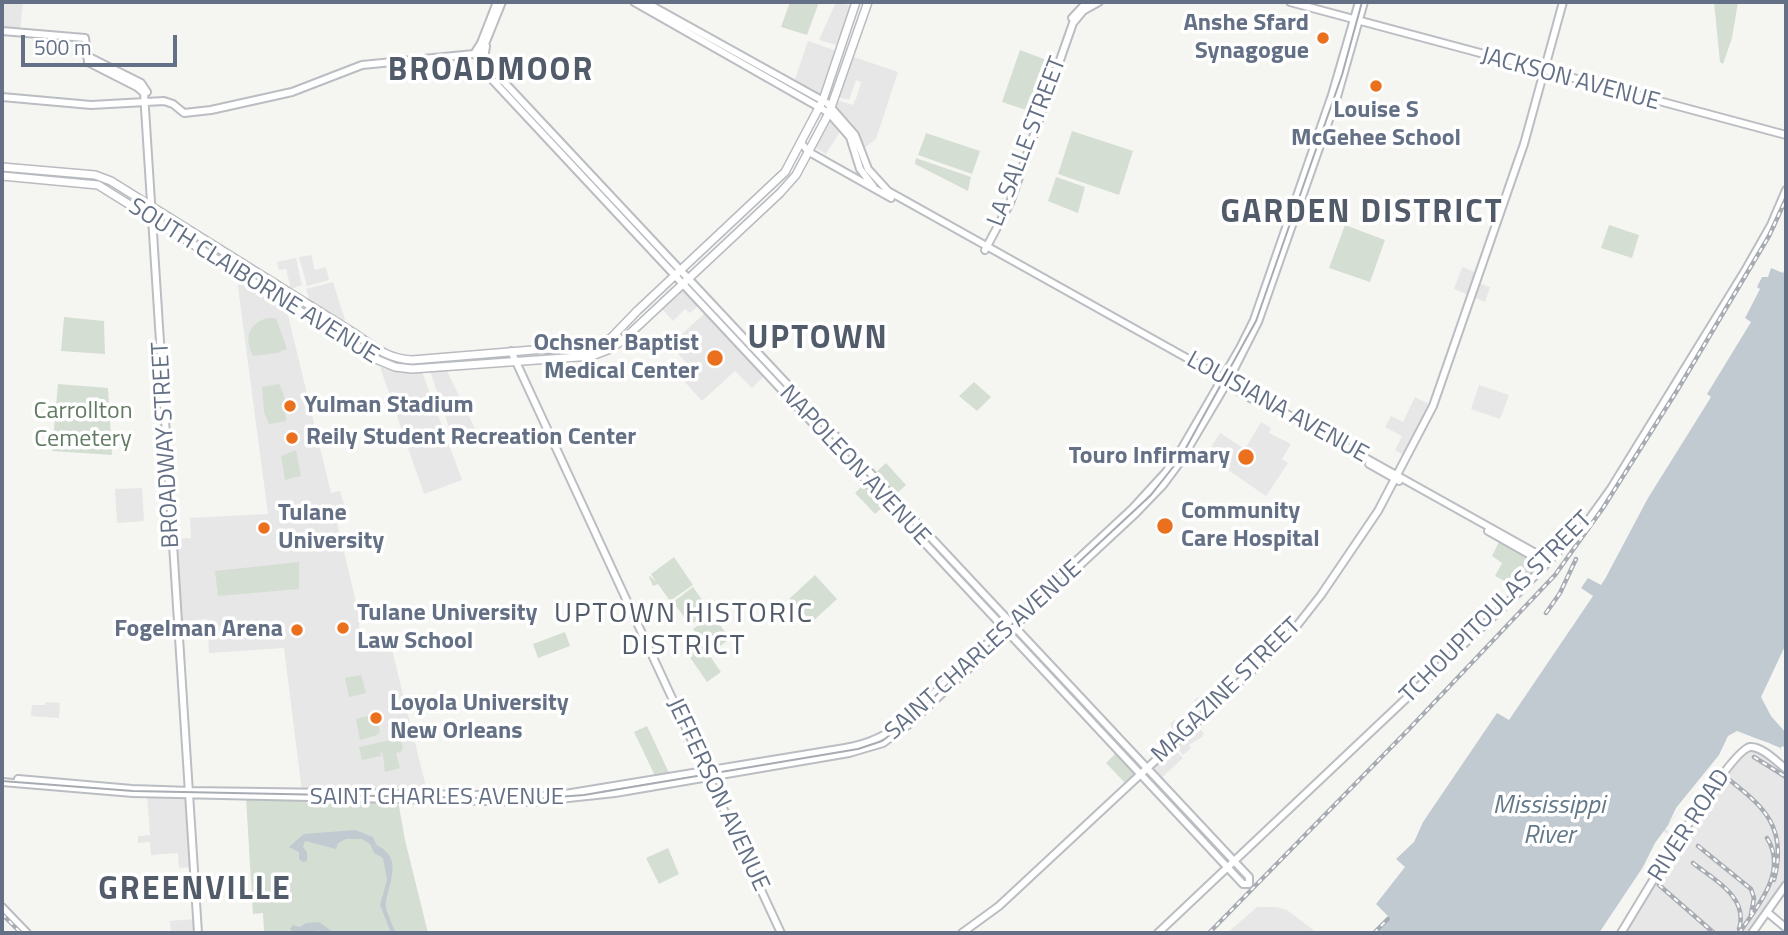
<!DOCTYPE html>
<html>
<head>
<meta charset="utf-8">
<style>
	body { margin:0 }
	#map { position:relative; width:1788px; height:935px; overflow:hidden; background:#f5f6f2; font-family:"Titillium Web",sans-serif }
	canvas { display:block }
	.frame { position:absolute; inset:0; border:4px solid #647085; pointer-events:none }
	.scale { position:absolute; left:21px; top:35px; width:156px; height:32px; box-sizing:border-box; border:4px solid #647085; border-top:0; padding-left:9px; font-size:21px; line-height:24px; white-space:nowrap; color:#647085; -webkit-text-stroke:5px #fff; paint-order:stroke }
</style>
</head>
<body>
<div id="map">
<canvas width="1788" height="935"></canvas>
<div class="frame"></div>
<div class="scale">500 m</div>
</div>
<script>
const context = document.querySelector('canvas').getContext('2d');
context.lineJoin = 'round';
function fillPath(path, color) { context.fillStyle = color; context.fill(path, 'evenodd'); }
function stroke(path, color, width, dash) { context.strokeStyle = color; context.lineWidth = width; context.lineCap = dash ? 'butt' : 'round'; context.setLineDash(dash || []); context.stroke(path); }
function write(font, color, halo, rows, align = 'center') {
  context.font = font + ' "Titillium Web",sans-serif'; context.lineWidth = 7; context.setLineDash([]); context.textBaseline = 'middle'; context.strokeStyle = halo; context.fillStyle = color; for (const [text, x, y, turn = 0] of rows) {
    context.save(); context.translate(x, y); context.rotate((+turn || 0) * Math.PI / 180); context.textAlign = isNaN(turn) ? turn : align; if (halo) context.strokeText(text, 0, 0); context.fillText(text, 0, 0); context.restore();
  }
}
fillPath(new Path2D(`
	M2,2h21l-3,29 -18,-2z
	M836,2l16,4 -16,39 -17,-5z
	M808,41l29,10 -17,46 -26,-15z
	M851,56l47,16 -22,67 -13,10 -29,-43 3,-6 16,5 4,-9 4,-14 -5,-2 -7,20 -12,-3z
	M830,117l11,13 -15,24 -12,-7z
	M311,255l4,15 11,-3 3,13 -22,6 -8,-29z
	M296,258l6,27 -11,4 -5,-20 -7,1 -2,-8z
	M1462,267l15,6 -2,9 15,5 -5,15 -31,-13z
	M236,272l49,31 46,190 9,-2 5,17 -11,2 27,113 -2,1 2,16 27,-6 40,161 -126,-3 -18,-144 -75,5 -2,-34 -27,2 -5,-82 16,-1 -1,-20 78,-4z
	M333,282l12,38 -1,3 -34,-21 -4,-13z
	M682,288l16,18 -8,7 -5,-4 -12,12 -12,-13z
	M707,311l58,64 -13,13 -17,-17 -33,30 -19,-21 10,-10 -23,-25z
	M380,367l15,4 27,1 40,108 -38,14z
	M446,369l34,70 -24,9 -26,-77z
	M1479,385l30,10 -9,24 -29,-10z
	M1415,397l16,8 -26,51 -10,-6 7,-14 -17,-9 6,-11 12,6z
	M1261,422l10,6 -2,5 22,11 -9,15 6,4 -22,33 -60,-41 14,-22 25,16z
	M142,488l2,33 -27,2 -2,-34z
	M1213,692l6,7 -24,19 -7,-7 8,-8 -2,-3 5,-3 4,4z
	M46,702l14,1 -1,15 -28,-2 1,-11h13z
	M1185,714l8,8 -22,21 -8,-8 9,-9 -2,-2 4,-4 2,1z
	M1196,726l8,7 -2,4 -13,8 2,3 -8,7 -8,-9z
	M1173,748l10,10 -24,22 -10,-10z
	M1752,749l34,22v108l-40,54h-123l56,-89 -23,-19 2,-2 23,18 42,-66 18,-21z
	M147,795l40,3 5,69 -13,1 -1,-15 -27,2 -1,-13 -12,1v-7l12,-1z
	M1257,907h20l10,3 30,23h-90z
	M195,919l1,14h-25l-1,-12z`), '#e6e7e6');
fillPath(new Path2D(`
	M790,2h29l-12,33 -26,-8z
	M1714,2h24l-6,36 -9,26 -3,-2z
	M1020,50l32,12 -17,51 -33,-11z
	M1072,131l61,20 -14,44 -61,-21z
	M926,133l54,18 -8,23 -54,-19z
	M916,158l55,19 -3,14 -53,-27z
	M1056,177l29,10 -7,26 -30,-12z
	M1345,225l40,15 -15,42 -41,-14z
	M1609,225l30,10 -7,23 -31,-10z
	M64,317l40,4 1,33 -44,-3z
	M267,318h9l11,31 -10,4 -24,3c-9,-18 -5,-32 14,-38z
	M974,382l17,15 -14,14 -18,-15z
	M58,384l50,4 4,67 -60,-4z
	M279,384l5,11 2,26 -17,3 -5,-12 -2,-25z
	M296,450l5,26 -16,4 -4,-24z
	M886,463l20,22 -13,12 -20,-22z
	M866,482l20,22 -11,10 -20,-21z
	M1501,538l45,26 -25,26 -26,-14 7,-13 -10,-7z
	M674,557l19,28 -23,16 -12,-17 -5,2 -4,-9 1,-1 6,6 -5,-8z
	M299,562v27l-81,7 -3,-25z
	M815,575l22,24 -25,23 -23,-23z
	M693,587l17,24 -20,14 -17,-23z
	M713,615l17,24 -20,14 -17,-24z
	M565,632l5,14 -32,12 -5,-14z
	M701,643l20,29 -14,10 -20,-29z
	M361,675l5,18 -17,4 -4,-19z
	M375,714l5,18 -3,3 -17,5 -4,-21z
	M647,726l24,51 -14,3 -23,-48z
	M400,738l3,9 -2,5 -5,1 4,15 -15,4 -2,-17 -3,-5 1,6 -19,4 -3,-13z
	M1118,751l21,23 -12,11 -21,-22z
	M246,798l152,3 7,39 23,93h-164l-1,-20 -10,1z
	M668,848l11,26 -20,10 -13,-26z`), '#d5ded3');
fillPath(new Path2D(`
	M1786,266v378l-25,53 10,19 15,17v15l-4,-2 -2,4 -11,-7 -32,-10 -9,5 -7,15 -66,90 -12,24 -44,66h-222l14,-14 -15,-15 29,-37 -9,-8 18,-17 9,-20 74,-109 12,7 84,-124 -12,-8 7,-10 13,7 4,-6 43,-81 63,-101 -4,-3 44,-72 -6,-4 15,-29 -3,-2 5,-10h6l3,-9 12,5z
	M355,830l18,7 3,7c2,3 6,3 8,6 19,13 0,44 2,58 1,4 8,21 10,25h-5l-11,-28 7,-25 -4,-22 -9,-5 -4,-9 -8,-5h-16l-8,4 -2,6 -31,-8 -2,6 4,5v9l-4,1 -4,-3v-7l-10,-5 15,-13z
	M319,922l14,10 -10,1 -5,-3 -4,3h-20l-4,-4 3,-4 7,2 6,-4z`), '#c1cad0');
fillPath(new Path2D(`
	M1737,731l44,17 -2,3 -35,-15 -10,2 -66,87 8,-17 43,-53 9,-19z`), '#f5f6f2');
const secondary = new Path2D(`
	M634,2l195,111 21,24 10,32 13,17
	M645,2l182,101 28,32 13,34 20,22 662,370
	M1290,2l496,133
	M1072,18l15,-16
	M2,31l83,7 3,24 49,25 7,6 54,840
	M481,43l-3,13 7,16 758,812h6v-7l-759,-810 -6,-8 2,-13
	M483,49l19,-47
	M87,56l54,27 6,9
	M401,66l24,-2
	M2,97l89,8 73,-4 9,3 11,9 27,-3 81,-18 70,-27 112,-11 7,-11 16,-41
	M801,143l8,9 82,46
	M985,250l25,-47 63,-180 10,-12 16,-9
	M511,351l270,582
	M1222,382l30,17
	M1369,464l30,17
	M1488,531l58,33
	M18,779l114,10 59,2 362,5 292,-48c23,-4 42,-12 59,-27l228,-212 34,-37 12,-17 62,-107 14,-28 78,-225 27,-93
	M2,782l131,11 398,9 84,-9 234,-40 34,-10 25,-18 228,-212 27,-28 17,-23 48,-81 30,-59 79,-225 27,-95
	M2,907l25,26
	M1767,912l19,16
	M962,933l37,-27 289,-269 33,-42 57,-84 55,-105 91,-262 39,-142
	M1158,933l363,-343 66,-68 23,-32 136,-221 25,-44 15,-35
	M1621,933c16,-26 108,-183 129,-186 12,-1 27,15 36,22
	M1752,933l34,-48`);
const primary = new Path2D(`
	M2,167l93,8 16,6 243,152c19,13 33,26 58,27l133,-11 36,2 30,-13 26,-27 148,-139 38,-72 33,-98
	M2,176l96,9 280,175 17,7 17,2 180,-13 18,-7 13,-9 157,-147 16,-18 33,-62 39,-111`);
stroke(secondary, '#babdc2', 10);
stroke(primary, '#b8bbc0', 10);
stroke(secondary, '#fff', 6);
stroke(primary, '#fff', 7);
stroke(new Path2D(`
	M2,781l131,10 397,8 54,-4 274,-46 24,-8 24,-18 245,-228 30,-38 75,-136 86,-246 20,-73`), '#a7abb2', 2);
const rail = new Path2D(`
	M1546,613l14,-20 16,-34
	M1754,757l32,20
	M1727,778c37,29 61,49 47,102
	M1698,846l53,43 3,9 -3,16
	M1693,863c21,17 56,34 46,66
	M1659,885l55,48
	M2,914l19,19
	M1209,933l200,-204 146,-154 48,-67 75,-119 91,-153 17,-37
	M1374,933l14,-14
	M1739,933c19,-27 49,-62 28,-95`);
stroke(rail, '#a7abb2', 4.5);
stroke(rail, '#fff', 2, [5]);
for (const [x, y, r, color] of [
	[1323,38,7,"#ea701e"],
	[1376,86,7,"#ea701e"],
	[715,358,9,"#ea701e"],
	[290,406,7,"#ea701e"],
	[292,438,7,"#ea701e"],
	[1246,457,9,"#ea701e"],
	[1165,526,9,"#ea701e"],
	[264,528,7,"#ea701e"],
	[343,628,7,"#ea701e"],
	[297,630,7,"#ea701e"],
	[376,718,7,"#ea701e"]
]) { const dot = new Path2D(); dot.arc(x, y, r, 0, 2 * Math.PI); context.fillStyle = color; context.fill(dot); stroke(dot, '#fff', 2.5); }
write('bold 24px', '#647085', '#fff', [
	["Anshe Sfard",1309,24,"right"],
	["Synagogue",1309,52,"right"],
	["Louise S",1376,111,"center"],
	["McGehee School",1376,139,"center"],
	["Ochsner Baptist",699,344,"right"],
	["Medical Center",699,372,"right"],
	["Yulman Stadium",304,406],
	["Reily Student Recreation Center",306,438],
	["Touro Infirmary",1230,457,"right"],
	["Community",1181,512],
	["Care Hospital",1181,540],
	["Tulane",278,514],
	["University",278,542],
	["Tulane University",357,614],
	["Law School",357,642],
	["Fogelman Arena",283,630,"right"],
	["Loyola University",390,704],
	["New Orleans",390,732]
], 'left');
write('24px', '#647085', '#fff', [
	["JACKSON AVENUE",1570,80,15],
	["LA SALLE STREET",1028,142,-69],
	["SOUTH CLAIBORNE AVENUE",253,282,32],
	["LOUISIANA AVENUE",1277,408,29],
	["BROADWAY STREET",167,445,-93],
	["NAPOLEON AVENUE",854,466,47],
	["TCHOUPITOULAS STREET",1497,608,-45],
	["SAINT CHARLES AVENUE",984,651,-42],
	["MAGAZINE STREET",1227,691,-44],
	["JEFFERSON AVENUE",717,795,65],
	["SAINT CHARLES AVENUE",437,798],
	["RIVER ROAD",1690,826,-57]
]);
write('24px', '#647c63', '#fff', [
	["Carrollton",83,412],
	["Cemetery",83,440]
]);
write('italic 26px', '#647988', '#fff', [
	["Mississippi",1549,807],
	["River",1549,837]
]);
context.letterSpacing = '2px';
write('28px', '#525b69', '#fff', [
	["UPTOWN HISTORIC",684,615],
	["DISTRICT",684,647]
]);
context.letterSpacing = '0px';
context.letterSpacing = '2px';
write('bold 32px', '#525b69', '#fff', [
	["BROADMOOR",491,72],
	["GARDEN DISTRICT",1362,214],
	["UPTOWN",818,340],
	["GREENVILLE",195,891]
]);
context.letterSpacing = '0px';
</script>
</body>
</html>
